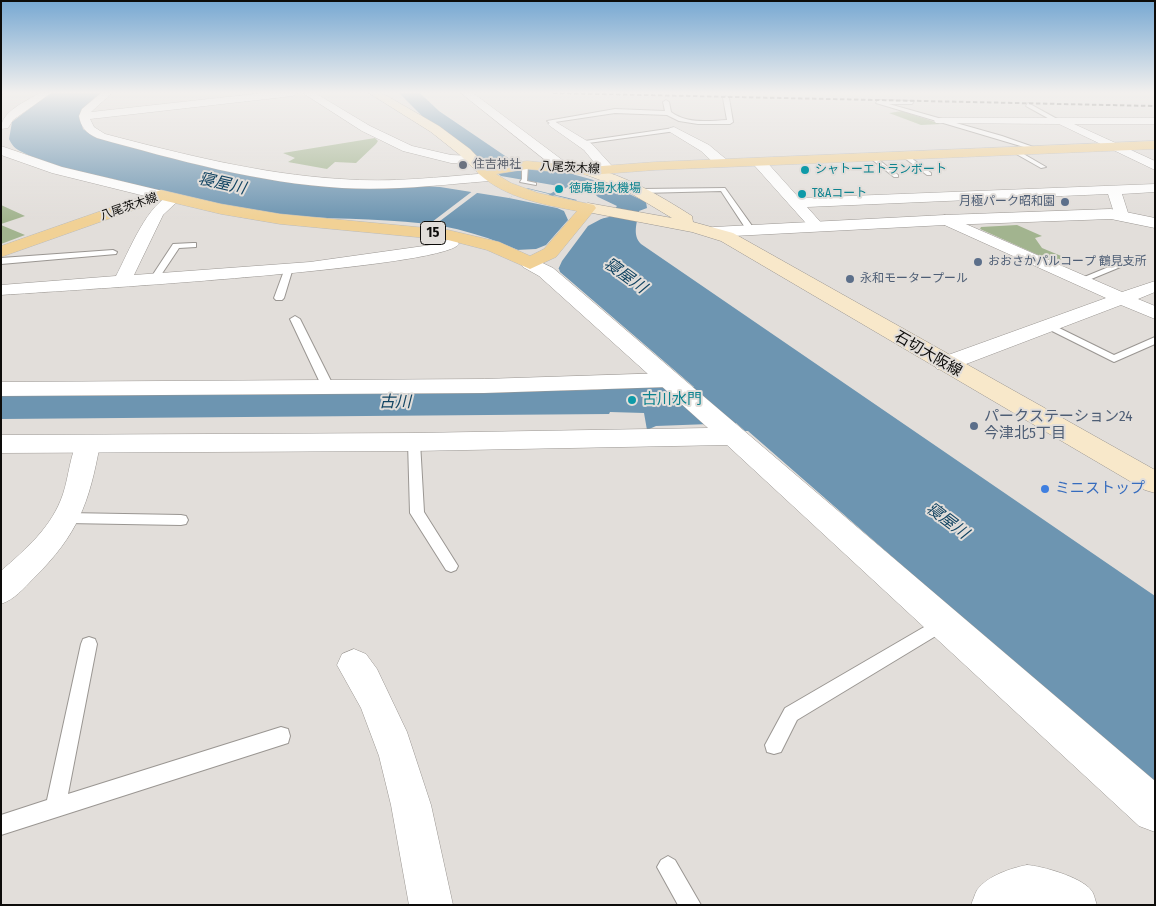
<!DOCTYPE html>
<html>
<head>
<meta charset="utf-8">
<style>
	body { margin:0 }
	#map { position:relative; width:1156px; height:906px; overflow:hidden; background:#e2deda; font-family:"Fira Sans Condensed",sans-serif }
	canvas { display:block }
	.frame { position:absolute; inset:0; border:2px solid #0d0c0a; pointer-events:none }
</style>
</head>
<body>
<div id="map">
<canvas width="1156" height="906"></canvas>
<div class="frame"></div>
</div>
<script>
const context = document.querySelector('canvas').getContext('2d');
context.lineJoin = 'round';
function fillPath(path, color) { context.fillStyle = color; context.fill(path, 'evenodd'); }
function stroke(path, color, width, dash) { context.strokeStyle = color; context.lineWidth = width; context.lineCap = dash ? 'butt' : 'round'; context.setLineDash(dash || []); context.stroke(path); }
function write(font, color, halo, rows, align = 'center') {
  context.font = font + ' "Fira Sans Condensed","Noto Sans JP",sans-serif'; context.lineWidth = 4; context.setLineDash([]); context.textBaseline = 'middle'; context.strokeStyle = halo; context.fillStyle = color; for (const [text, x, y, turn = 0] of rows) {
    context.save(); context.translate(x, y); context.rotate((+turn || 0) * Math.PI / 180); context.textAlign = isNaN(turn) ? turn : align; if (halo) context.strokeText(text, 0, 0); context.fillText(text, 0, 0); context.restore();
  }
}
fillPath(new Path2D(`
	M902,111l39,13 -20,1 -32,-12z
	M375,138l3,3 -2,3 -20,19 -21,-1 -8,7 -39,-7 7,-4 -12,-5z
	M1,205l24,11 -24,8z
	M1,225l24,10 -24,9z
	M1017,225l25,11 -7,2 7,10 24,10 -12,4 -74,-33 1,-2z`), '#a2b48f');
fillPath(new Path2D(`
	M50,93h53l-23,23 3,13 10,7 171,40 176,11 69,11 18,-10 50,12 -13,11 36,8 9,-2 8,-11 -19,-9 -7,-7 -88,-18c50,-9 99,8 143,30l1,6 -8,3c-2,12 -7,24 2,33l514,352v190l-407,-355h-3l-9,-8 -80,3 -9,4 -3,-17 -34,-1 -1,2 -608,5v-24l593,-5 27,-3h73l-134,-115 -1,-3c-38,-19 -75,-35 -117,-43 -49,-8 -98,-6 -147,-10 -62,-6 -123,-22 -182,-37 -30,-7 -64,-12 -91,-27 -7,-3 -10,-7 -13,-13l3,-17z`), '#6d95b1');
fillPath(new Path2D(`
	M436,184l45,6 -49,37 -62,-5 13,-1 45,4 46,-35z
	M525,188l52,13 -10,8 36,9 -15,8 -26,35 -5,11 -41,-22 20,-1 10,-4 22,-25 -4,-9 -7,-3 -48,-10z`), '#e2deda');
fillPath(new Path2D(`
	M573,180l4,1 -32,20 -5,-1z`), '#6d95b1');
fillPath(new Path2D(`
	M399,93h21l19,18 78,53 56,9 4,6 -4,6 -9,2 -63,-11 -76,-57z`), '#6d95b1');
const service = new Path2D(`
	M1,93h3l-2,1z
	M726,96l3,2 4,24 -3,2h-32l-19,-3 -12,-6 -52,-2 -60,9 2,2 -3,2 -7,-5 68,-12 50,2 -2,-9 3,-2 3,2 2,10c16,12 37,9 56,8l-4,-22z
	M878,100l36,1 -2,3h-23l113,32 37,13 -5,1 -158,-47z
	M1028,103l31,17 1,1 -5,1 -29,-16z
	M674,128l2,3 -95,13 -3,-2z
	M1011,149h4l31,18 -5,1 -30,-17z
	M902,154h4l25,19v2h-4l-25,-19z
	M870,156h4l24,19v2h-4l-24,-19z
	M525,163l3,2 -1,16 9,2v2l-16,-3 2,-3v-14z
	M725,188l30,42 -1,2h-6l-27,-41 -79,2 -4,-2 4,-2z
	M193,243h3v4l-17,1 -22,33h-6l-1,-2 23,-35z
	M113,250l4,2 -1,2 -115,10v-6z
	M1128,259l7,2 -51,21 -3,1 -4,-3z
	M289,265l4,3 -9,30 -2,2h-6l-2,-2 11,-30z
	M295,316l5,3 34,68 -2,2h-8l-2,-2 -32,-68z
	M1049,323l65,32 41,-18v7l-41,18 -68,-34 -2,-2z
	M414,438l6,4 4,70 34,54 -2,4 -5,2 -5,-2 -36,-57 -2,-71z
	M67,513l114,2 5,1 2,4 -2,4 -5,1 -114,-2 -5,-1 -2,-4 2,-4z
	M943,616l6,2 2,5 -2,5 -152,92 -16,32 -7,2 -7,-2 -2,-7 20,-37z
	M89,637l6,2 2,5 -29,150 213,-67 7,2 2,7 -2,7 -287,92v-20l46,-15 34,-156 2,-5z
	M668,856l7,4 26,45h-23l-21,-38 4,-7z`);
const minor = new Path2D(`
	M39,93h12l-38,27 -5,8 -7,1c0,-18 25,-27 38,-36z
	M101,93h11l-21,19 172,-19h35l-5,3 -203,23 4,8 11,7c77,20 155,40 236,45 49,4 99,-2 148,-6l7,4 -7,4c-49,4 -98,10 -147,7 -84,-5 -165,-28 -245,-50 -11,-5 -16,-11 -18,-22l3,-7z
	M303,93h12l55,33 42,20 39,9 22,1 6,4 -6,4 -22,-1 -48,-12 -41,-20z
	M461,93h12l96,72 2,3 -2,3h-10z
	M940,118h215v6h-81l81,37v9l-96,-46 -123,-1 -2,-2 2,-2z
	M554,121l38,23 20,22 2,3 -2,3h-10l-18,-22 -34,-24 -2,-2z
	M674,127l35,18 18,15 1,3 -1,3h-10l-16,-15 -31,-19 -2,-2 2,-2z
	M759,158l5,1 35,39 356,-14v8l-33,2 7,22 -3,3h-10l-8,-25 -301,13 18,20 -3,3h-10l-58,-65 -1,-3 1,-3z
	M174,194l5,1 2,3 -18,17 -29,60 176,-13 121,-17 20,-6 6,2 2,3c-17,25 -403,47 -458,51v-10l115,-9c12,-22 32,-76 58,-82z
	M945,215l177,77 33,-11v11l-17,7 17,7v13l-34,-14 -168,64 -8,1 -8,-1 -3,-5 3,-5 169,-61 -166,-75 -3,-3 3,-3z
	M668,373l8,2 3,5 -3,5 -8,2 -184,6 -483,3v-14l483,-3z
	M88,436l9,2 3,6c-11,60 -22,90 -66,134 -11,11 -19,21 -33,26v-33c25,-22 51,-44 62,-77 6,-18 7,-40 16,-56z
	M354,649l12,5 11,15 30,63 24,73 22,100h-44l-18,-100 -12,-49 -18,-48 -24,-43 5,-11z
	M1027,865c15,1 54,12 64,25 3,3 4,10 6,15h-126c2,-5 4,-11 6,-15 10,-14 34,-22 50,-25z`);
const tertiary = new Path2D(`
	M1,146l61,21 105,25 2,3 -2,3 -6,2 -109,-27 -51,-18z
	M1111,209l44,9v10l-44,-9 -166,6 -231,12 -6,-1 -3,-4 3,-4 6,-1 231,-12z
	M530,257l23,11 602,513v51l-16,-6 -412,-381 -313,6 -413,2v-18l413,-2 294,-5 -169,-152 -16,-9 -2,-4 2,-4z`);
const secondary = new Path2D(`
	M369,93h13l57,33 31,23 21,22 -2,3h-10l-19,-19 -29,-23z
	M589,167c38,9 70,28 103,49l1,6 40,11 422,237v23l-10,-3 -424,-249 -29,-9 -110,-21 -2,-3 2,-3 6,-2 84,15 -50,-30 -38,-14 -2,-3 2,-3z`);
const primary = new Path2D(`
	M1155,141v8l-500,21 -66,5 -62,-6 -31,5 15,9 27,10 56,12 2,3 -40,49 -26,12 -43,-19 -39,-10 -168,-16 -59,-10 -59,-14 -161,57v-11l160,-56 60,14 59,10 168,16 51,12 31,14 14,-7 33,-38c-35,-7 -71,-13 -98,-37l-2,-3 2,-3 48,-7 62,6 66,-5z`);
stroke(service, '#9a9692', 2);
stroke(minor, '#9a9692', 1);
stroke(tertiary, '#9a9692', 1);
stroke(secondary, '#9a9692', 1);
stroke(primary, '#bbbbba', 1);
fillPath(service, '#fff');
fillPath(minor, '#fff');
fillPath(tertiary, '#fff');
fillPath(secondary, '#f8e8ca');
fillPath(primary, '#f1d195');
stroke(new Path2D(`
	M553,93l602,13`), '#282624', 2, [4.5, 2.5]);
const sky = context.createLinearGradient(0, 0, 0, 220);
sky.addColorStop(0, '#77a8d2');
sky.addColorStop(0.42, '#f2f0ee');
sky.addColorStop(1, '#f2f0ee00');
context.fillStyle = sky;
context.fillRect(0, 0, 1156, 220);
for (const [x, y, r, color] of [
	[463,165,5,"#6b7280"],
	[805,170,5,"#0f9aa8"],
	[559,189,5,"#0f9aa8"],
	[802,194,5,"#0f9aa8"],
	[1065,202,5,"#5c6f8a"],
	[978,262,5,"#5c6f8a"],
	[850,279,5,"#5c6f8a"],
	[632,400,5,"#0f9aa8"],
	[974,426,5,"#5c6f8a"],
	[1045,489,5,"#3f7fe0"]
]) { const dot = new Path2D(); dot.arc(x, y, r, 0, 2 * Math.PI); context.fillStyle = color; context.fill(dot); stroke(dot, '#e2deda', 2); }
write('12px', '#5b616d', '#e2deda', [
	["住吉神社",473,165]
], 'left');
write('12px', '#0d0c0a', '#e2deda', [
	["八尾茨木線",570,168,3],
	["八尾茨木線",129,207,-19]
]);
write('12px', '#0d838f', '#e2deda', [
	["シャトーエトランボート",815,170],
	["徳庵揚水機場",569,189],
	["T&Aコート",812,194]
], 'left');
write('12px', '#4e5e75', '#e2deda', [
	["月極パーク昭和園",1055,202,"right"],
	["おおさかパルコープ 鶴見支所",988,262],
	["永和モータープール",860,279]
], 'left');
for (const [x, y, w] of [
	[433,233,25]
]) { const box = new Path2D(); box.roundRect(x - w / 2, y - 11.5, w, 23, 4); context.fillStyle = '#e2deda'; context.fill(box); stroke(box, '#0d0c0a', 1); }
write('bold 14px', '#0d0c0a', null, [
	["15",433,233]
]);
write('15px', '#0d0c0a', '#e2deda', [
	["石切大阪線",928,354,30]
]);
write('15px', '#0d838f', '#e2deda', [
	["古川水門",642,400]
], 'left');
write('15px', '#4e5e75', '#e2deda', [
	["パークステーション24",984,417],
	["今津北5丁目",984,434]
], 'left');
write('15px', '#366cbe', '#e2deda', [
	["ミニストップ",1055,489]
], 'left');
write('italic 16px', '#124462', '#e2deda', [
	["寝屋川",222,184,13],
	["寝屋川",625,276,36],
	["古川",395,403],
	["寝屋川",947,521,37]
]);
</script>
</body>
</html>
